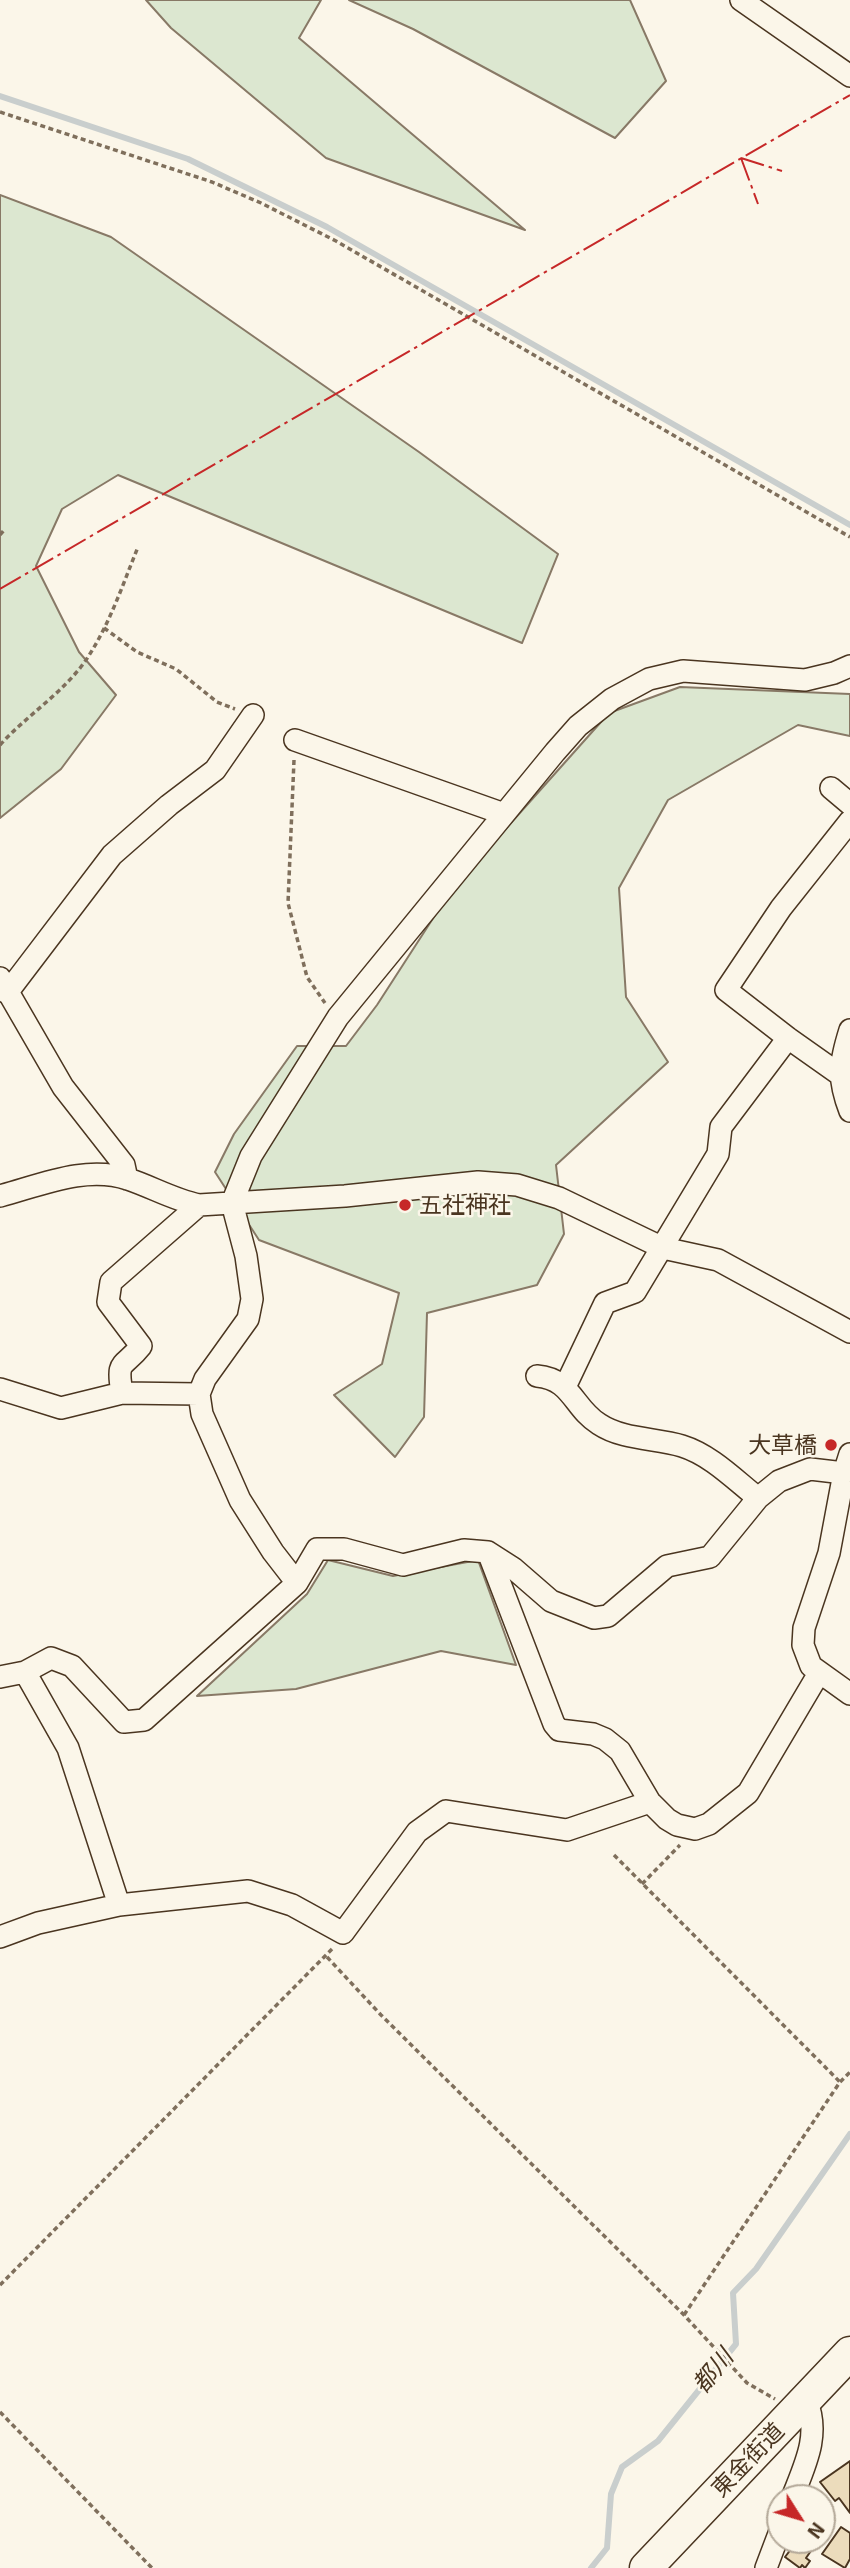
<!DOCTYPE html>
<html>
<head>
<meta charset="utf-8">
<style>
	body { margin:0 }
	#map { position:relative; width:850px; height:2568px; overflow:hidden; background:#fbf6e9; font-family:"Exo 2",sans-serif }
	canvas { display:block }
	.north { position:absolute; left:766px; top:2484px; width:70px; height:70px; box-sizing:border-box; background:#fbf6e9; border:2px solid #b4a999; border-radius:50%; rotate:127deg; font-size:19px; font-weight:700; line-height:28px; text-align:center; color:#4a3520 }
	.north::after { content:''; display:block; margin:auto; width:24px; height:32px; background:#c62828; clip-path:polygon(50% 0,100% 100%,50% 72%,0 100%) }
</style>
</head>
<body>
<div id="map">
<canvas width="850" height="2568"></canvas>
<div class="north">N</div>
</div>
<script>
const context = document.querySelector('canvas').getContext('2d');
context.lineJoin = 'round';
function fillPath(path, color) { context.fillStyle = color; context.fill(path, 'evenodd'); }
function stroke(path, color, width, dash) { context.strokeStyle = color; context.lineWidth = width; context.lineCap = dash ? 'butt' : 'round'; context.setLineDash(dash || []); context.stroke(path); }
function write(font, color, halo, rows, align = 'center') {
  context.font = font + ' "Exo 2","Noto Sans JP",sans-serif'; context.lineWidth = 5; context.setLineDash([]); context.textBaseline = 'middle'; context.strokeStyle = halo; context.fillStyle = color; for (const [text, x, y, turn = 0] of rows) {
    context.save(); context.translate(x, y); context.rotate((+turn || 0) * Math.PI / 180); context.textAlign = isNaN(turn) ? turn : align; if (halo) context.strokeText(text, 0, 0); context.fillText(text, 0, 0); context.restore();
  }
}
const green = new Path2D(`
	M146,0h175l-22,38 226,192 -199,-72 -155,-130z
	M349,0h281l36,81 -51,57 -202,-109z
	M0,195l111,42 308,215 139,102 -36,89 -404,-168 -56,34 -26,57 43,86 37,43 -55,74 -61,49z
	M680,687l170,7v42l-52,-11 -130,75 -49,88 7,109 42,65 -112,103 8,69 -27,51 -110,28 -3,104 -29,40 -61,-62 48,-31 17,-71 -140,-53 -44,-68 19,-38 63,-88h49l31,-41 75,-116 157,-176z
	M328,1560l65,16 85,-16 38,105 -75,-14 -145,38 -99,7 110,-102z`);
fillPath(green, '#dce7d0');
stroke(green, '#887966', 2);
stroke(new Path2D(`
	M0,96l188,63 139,68 523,298
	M591,2568l16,-20 4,-54 11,-27 36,-26 78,-97 -3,-51 23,-24 94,-135`), '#c9cecd', 6);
const building = new Path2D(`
	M850,2461v52l-11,-15 -4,3 -15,-19z
	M841,2527l9,6v26l-5,9 -23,-14z
	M798,2540l17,5 -9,13 4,3 -5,7 -3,-3 -2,3 -15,-11z`);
fillPath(building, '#ecdcbc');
stroke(building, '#4a3520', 2);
const minor = new Path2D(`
	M741,0l109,76
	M295,740l209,74
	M831,788l19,16
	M0,978l63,109 61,78 3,14
	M7,993l105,-138 57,-50 46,-35 38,-55
	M850,1030c-10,32 -13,48 0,81
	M839,1074l-51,-36 -62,-48 55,-82 69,-87
	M0,1196c41,-11 86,-31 128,-17 24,8 46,21 71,26l146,-9 133,-14 39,3 42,13 104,50 55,12 132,72
	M537,1376c35,3 36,32 62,48 24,16 57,14 83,22 29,9 53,34 76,52
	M565,1387l40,-84 30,-11 83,-138 3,-27 67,-89
	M0,1389l61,19 61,-15 77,1
	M122,1393c-6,-35 1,-24 19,-47l-33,-44 3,-20 88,-77
	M850,1454l-6,19 -15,80 -25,75 -1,17 8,21 39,28
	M488,1552l66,172 5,6 34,4 12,5 15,12 30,51 17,17 10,6 18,4 14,-5 39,-31 71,-120
	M297,1583l-24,-31 -33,-52 -38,-86 -3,-20 6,-15 43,-60 4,-20 -6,-43 -14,-53 19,-47 87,-139 217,-265 23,-26 34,-27 37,-20 34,-8 122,9 29,-7 16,-7
	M25,1672l43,76 51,157
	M0,1677l25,-5 26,-14 21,8 52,56 20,-2 153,-137 20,-34h27l59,16 61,-15 24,2 25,16 38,33 43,17 14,-2 59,-50 43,-9 48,-59 21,-17 31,-12 34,4
	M0,1937l38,-14 81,-18 129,-14 44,14 51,28 74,-101 29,-21 121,19 83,-28
	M792,2498c13,-33 29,-64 14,-98
	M766,2568l14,-37`);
const highway = new Path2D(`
	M646,2568l204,-215`);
stroke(minor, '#4a3520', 24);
stroke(highway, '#4a3520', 35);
stroke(new Path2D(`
	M0,112l212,70 49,21 75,38 514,296
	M0,535l5,-6
	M104,628l33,24 39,17 41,33 18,7
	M0,745c27,-30 66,-54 88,-88 22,-34 35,-73 50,-110
	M294,760l-6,143 19,74 18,26
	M614,1855l226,227
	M642,1884l38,-39
	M327,1957l54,58 303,300 63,68 28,16
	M0,2285l332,-336
	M684,2315l156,-233 10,-10
	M0,2412l152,156`), '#7f6f5c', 3.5, [5, 3.5]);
stroke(minor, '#fbf6e9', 21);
stroke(highway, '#fbf6e9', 32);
stroke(new Path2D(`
	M741,158l17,46
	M741,158l41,13
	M0,589l850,-494`), '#c62828', 2, [24, 5, 3.5, 5]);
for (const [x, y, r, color] of [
	[405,1205,7,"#c62828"],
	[831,1445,7,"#c62828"]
]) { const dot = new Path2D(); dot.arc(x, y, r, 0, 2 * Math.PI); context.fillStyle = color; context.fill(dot); stroke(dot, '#fbf6e9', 2.5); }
write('23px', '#4a3520', '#fbf6e9', [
	["五社神社",419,1205],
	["大草橋",817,1445,"right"]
], 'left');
write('23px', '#4a3520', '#fbf6e9', [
	["東金街道",748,2460,-46]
]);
write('italic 24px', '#4a3520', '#fbf6e9', [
	["都川",713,2371,-51]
]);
</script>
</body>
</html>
